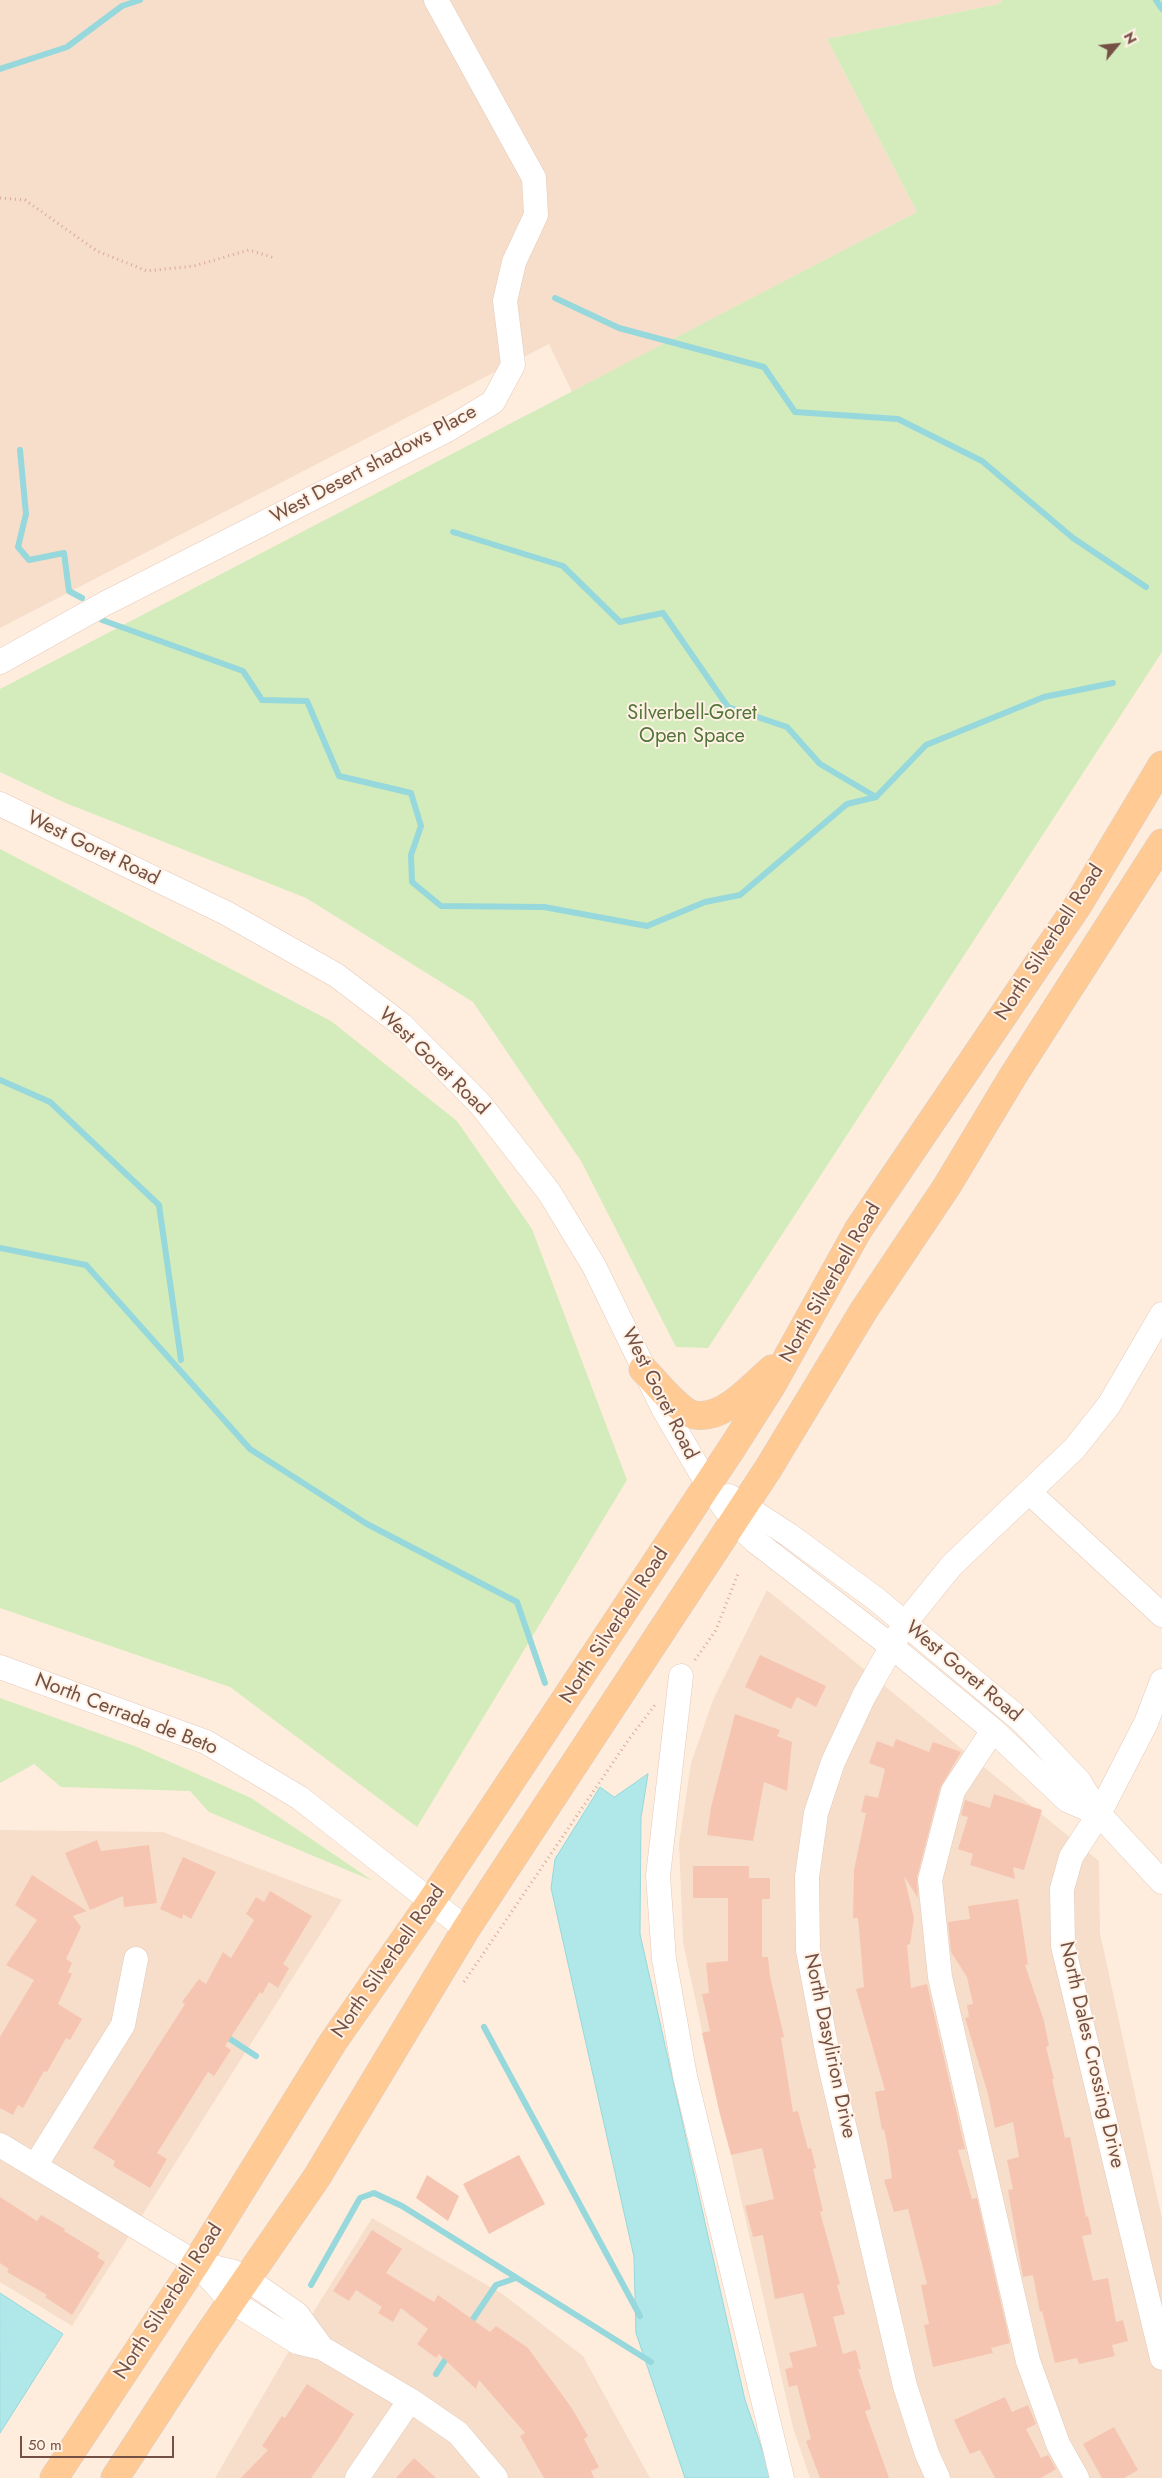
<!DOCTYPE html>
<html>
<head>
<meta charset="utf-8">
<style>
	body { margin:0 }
	#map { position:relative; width:1162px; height:2478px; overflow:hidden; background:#feeddd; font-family:Jost,sans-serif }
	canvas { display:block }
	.north { position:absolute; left:1092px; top:20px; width:50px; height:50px; -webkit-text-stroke:4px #fff2e5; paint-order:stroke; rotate:62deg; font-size:14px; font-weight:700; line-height:20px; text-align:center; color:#755044 }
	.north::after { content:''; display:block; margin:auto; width:18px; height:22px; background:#755044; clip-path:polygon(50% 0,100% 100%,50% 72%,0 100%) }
	.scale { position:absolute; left:20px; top:2436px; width:154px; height:22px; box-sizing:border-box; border:2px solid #755044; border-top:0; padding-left:6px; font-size:15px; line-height:18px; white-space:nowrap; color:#755044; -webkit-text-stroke:4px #fff2e5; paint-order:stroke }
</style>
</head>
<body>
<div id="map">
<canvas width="1162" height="2478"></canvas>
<div class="north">N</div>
<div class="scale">50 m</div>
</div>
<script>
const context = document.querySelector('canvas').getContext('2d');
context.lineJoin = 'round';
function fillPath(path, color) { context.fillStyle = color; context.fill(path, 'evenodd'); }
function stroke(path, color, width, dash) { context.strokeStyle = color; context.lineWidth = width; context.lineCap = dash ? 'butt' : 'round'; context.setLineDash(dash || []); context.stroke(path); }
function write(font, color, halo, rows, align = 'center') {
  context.font = font + ' Jost,sans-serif'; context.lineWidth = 4; context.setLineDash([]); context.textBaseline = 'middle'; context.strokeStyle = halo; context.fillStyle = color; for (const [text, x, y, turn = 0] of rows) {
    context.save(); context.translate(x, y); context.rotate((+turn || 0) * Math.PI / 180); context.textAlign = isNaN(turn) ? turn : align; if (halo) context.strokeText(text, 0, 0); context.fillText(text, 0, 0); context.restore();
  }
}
fillPath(new Path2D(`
	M0,0h1002l-3,4 -172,35 90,173 -345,180 -23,-48 -549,284z
	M767,1590l332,271 1,72 62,286v259h-352l-17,-50 -62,-273 -11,-40 -37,-173 -4,-99 12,-80 22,-63z
	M0,1830l163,2 179,68 -270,426 -72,-44z
	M372,2218l132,77 79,61 67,122h-435l74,-127z`), '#f6decb');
fillPath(new Path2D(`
	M1002,0h160v652l-454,696 -32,-1 -95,-186 -108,-159 -167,-104 -243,-96 -63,-30v-83l917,-477 -90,-173 172,-35z
	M0,849l331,172 126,100 75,108 95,251 -210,347 -187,-140 -230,-79z
	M0,1698l137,49 114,51 122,83 -164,-69 -19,-21 -129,-4 -27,-23 -34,19z`), '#d4ecbb');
const water = new Path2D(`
	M648,1774l-7,44 -1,116 105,466 27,78h-87l-49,-145 -2,-76 -83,-369 4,-29 45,-72 14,10z
	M0,2293l63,41 -63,99z`);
fillPath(water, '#b0e7e8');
stroke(water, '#96d8db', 1);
stroke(new Path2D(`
	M1156,0l6,9
	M0,69l67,-22 55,-41 18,-6
	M555,298l64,30 145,39 31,45 103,7 84,42 91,77 73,49
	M20,450l6,64 -8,33 11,13 35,-7 5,38 13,7
	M453,532l110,34 57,56 43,-9 65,94 59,20 33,37 56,33
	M102,620l141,51 19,29 45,1 32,75 72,17 10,33 -10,29 1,27 29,24 103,1 103,19 58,-24 35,-7 107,-91 29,-7 50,-52 118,-48 69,-14
	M0,1080l50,22 109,103 22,155
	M0,1248l86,17 164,184 117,75 150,78 28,81
	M484,2027l156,289
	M224,2035l32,21
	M311,2285l49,-87 14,-5 28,13 249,156
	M469,2325l27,-40 20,-7
	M436,2374l13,-20`), '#96d8db', 6);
fillPath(new Path2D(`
	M760,1655l66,31 -10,21 -19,-10 -6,12 -46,-22z
	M735,1714l45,16 -3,6 15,6 -5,49 -23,-9 -11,59 -46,-6 4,-28z
	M896,1739l33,13 4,-10 28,10 -21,36 -23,89 1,21 -14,-22 10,42 -4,26 -3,1 4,43 16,-4 38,165 -7,1 14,49 5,-1 33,145 -19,5 2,5 -60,14 -9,-42 5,-1 -8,-39 6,-1 -19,-75 -14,3 -10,-32 8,-2 -4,-29 -4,-20 -2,1 -7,-38 10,-2 -29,-101 8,-2 -6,-69h-5l1,-48 12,-57 -5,-1 4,-17 13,3 7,-29 -16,-6 8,-22 16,6z
	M994,1794l48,16 -18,60 -11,-3 2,12 -45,-14 3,-11 -15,-5 10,-32 -7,-2 4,-15 25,8z
	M97,1840l4,11 48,-6 8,58 -33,4 -1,-11 -33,14 -25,-57z
	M183,1857l33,15 -25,47 -8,-5 -1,5 -22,-10z
	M693,1866h56v12h21v21h-8v58h6l2,19 14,61 -3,1 12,74 5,-1 10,38 3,-1 5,20 -3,1 10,42 -3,1 20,72 -3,1 8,29 -12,3 10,37 13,-4 5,19h-3l13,40 -6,2 24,67h-69l-14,-37 5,-2 -14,-54 -8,2 -4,-18 8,-2 -4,-14 28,-7 -14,-53 -28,6 -12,-64 -10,2 -8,-31 29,-7 -12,-51 -31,7 -12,-45 -17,-77 8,-2 -8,-37 7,-1 -3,-30 22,-2v-63h-35z
	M32,1875l55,36 -14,5 8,11 -15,32 6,4 -4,9 4,2 -14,30 24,15 -12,21 -4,-2 -19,34 -3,-1 -21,37 -5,-3 -5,10 -13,-7v-71l34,-57 -28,-15 31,-45 -22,-15z
	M270,1891l42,25 -29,48 6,4 -11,20 -9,-6 -7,12 -2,-2 -35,54 6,4 -17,26 -6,-4 -51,81 10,6 -17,29 -37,-22 2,-5 -22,-13 92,-144 -3,-2 17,-23 7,5 17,-32 8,6 23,-38 -8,-6 10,-17 8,5z
	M1018,1899l10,65 -3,1 19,56 5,25 -3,1 8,32h-2l13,59 5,-1 16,80 2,-1 4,18 -10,2 11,45 15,-3 8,44 7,-2 5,21 -16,4 3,11 -36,8 -2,-6 -22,5 -13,-52 -2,1 -7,-37 -10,2 -15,-87 5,-1 -6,-29 12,-3 -6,-35 -18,6 -7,-34 -23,-76 4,-1 -2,-12 6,-1 -6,-27 -16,-25 -3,-30 22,-3 -2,-13z
	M519,2155l26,49 -56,30 -26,-50z
	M427,2175l32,21 -11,25 -32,-23z
	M0,2197l37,24 4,-6 24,14 -1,2 36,22 -3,4 8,5 -33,53 -27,-18 2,-2 -40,-23 2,-3 -9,-6z
	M372,2230l30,19 -16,24 48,29 4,-7 52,37 6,-6 32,22 43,59 17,29 -4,3 15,28 -8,4 3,7h-50l-24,-42 5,-3 -46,-53 -3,9 -37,-35 -3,4 -19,-14 11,-15 -27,-21 -8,14 -15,-9 4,-6 -26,-17 -7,11 -16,-10z
	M307,2384l47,30 -17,27 -26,37h-70l27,-28 -6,-4 20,-30 3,2z
	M1005,2397l7,15 16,-7 8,19 -10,5 15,29 7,-3 8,14 -15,9h-46l-15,-28 -10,4 -16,-34z
	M1114,2427l24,43 -14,8h-22l-19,-34z
	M414,2458l22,20h-40z`), '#f6c5b2');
const minor = new Path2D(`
	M0,662l104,-58 343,-174 46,-28 20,-37 -8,-64 9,-39 22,-47 -2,-37 -98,-178
	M0,804l226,109 110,62 66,50 79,80 68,87 45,74 70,144 44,75 26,36 21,20 136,105 102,84 74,70 32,14
	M1029,1492l133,123
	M729,1496l60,39 87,64 146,122 57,60 20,33 63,68
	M0,1667l206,75 94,56 166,131
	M681,1676l-23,200 6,83 21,117 97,402
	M1162,1681l-16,42 -47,91 -28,43 -9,32 1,57 99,412
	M993,1730l-40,61 -23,89 10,97 88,384 30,83 19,34
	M136,1959l-13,66 -88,141 161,97 38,9 13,7 50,35 25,34
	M0,2145l35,21
	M196,2263l35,38 66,41 25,6 88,52 48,33 38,45
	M357,2478l53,-78
	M938,2478l-11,-24 -22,-68 -76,-325 -21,-111 -1,-73 9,-64 17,-51 31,-66 41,-73 47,-58 122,-116 35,-44 53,-91`);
const major = new Path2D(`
	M643,1369c11,11 37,44 52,46 29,5 57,-29 77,-46
	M54,2478l142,-215 137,-221 99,-142 300,-452 40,-63 86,-155 220,-325 84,-140
	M115,2478l87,-134 115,-167 149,-248 302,-460 96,-159 83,-124 66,-110 149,-233`);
stroke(minor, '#e4cabb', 25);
stroke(major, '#d8cecb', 29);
stroke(new Path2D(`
	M0,198l25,2 72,51 50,20 47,-5 55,-16 26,8
	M695,1660l21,-30 23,-59
	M464,1982l165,-243 26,-34`), '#daa996', 3, [1, 4]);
stroke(minor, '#fff', 24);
stroke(major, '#ffca93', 28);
write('20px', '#755044', '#fff2e5', [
	["West Desert shadows Place",374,465,-28],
	["West Goret Road",93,849,26],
	["North Silverbell Road",1050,943,-57],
	["West Goret Road",433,1062,44],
	["North Silverbell Road",831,1283,-60],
	["West Goret Road",659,1394,63],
	["North Silverbell Road",615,1626,-57],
	["West Goret Road",963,1672,40],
	["North Cerrada de Beto",126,1715,21],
	["North Silverbell Road",389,1962,-55],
	["North Dasylirion Drive",829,2046,78],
	["North Dales Crossing Drive",1091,2055,77],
	["North Silverbell Road",169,2302,-57]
]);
write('20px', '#527639', '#fff2e5', [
	["Silverbell-Goret",692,714],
	["Open Space",692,737]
]);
</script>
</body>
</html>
